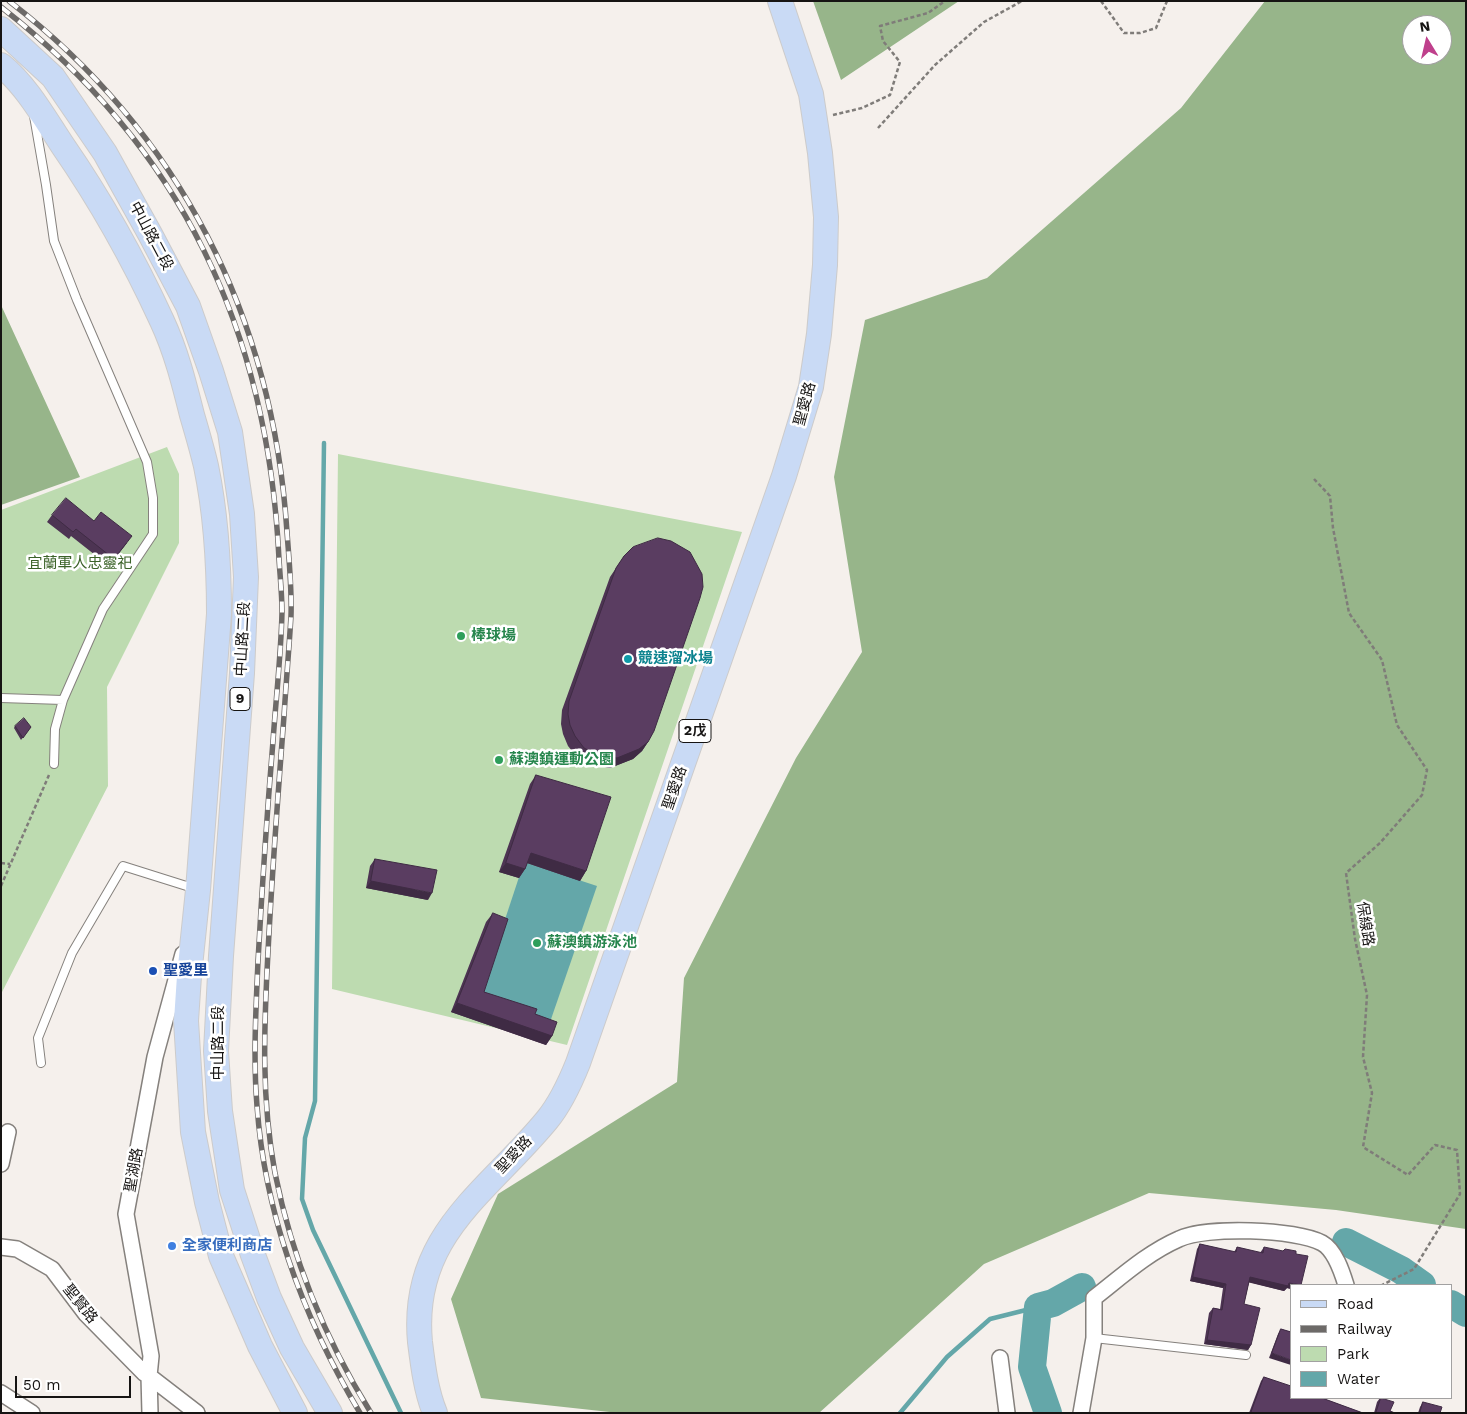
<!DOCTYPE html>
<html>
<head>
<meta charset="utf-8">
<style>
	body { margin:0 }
	#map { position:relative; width:1467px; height:1414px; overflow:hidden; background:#f5f0ec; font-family:"Work Sans",sans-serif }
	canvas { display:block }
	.frame { position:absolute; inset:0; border:2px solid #161413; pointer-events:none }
	.legend { position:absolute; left:1290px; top:1284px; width:162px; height:115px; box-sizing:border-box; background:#fff; border:1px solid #a2a1a1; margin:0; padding:6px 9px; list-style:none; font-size:15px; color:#161413 }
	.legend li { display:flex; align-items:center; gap:10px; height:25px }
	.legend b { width:25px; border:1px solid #a2a1a1 }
	.north { position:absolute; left:1402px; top:15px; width:50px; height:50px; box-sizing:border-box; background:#fff; border:1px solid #a2a1a1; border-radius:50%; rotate:351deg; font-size:14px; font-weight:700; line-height:20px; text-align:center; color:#161413 }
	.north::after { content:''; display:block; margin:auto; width:18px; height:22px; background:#bf408c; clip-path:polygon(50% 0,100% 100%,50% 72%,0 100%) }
	.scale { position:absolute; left:15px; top:1376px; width:116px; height:22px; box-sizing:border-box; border:2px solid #161413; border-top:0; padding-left:6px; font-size:15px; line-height:18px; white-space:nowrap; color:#161413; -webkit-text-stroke:4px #fff; paint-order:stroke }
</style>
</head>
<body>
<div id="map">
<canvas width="1467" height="1414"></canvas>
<div class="frame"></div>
<ul class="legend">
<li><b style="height:6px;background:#c9daf5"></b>Road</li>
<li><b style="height:6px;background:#6d6a68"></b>Railway</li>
<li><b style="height:14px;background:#bddbb0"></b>Park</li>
<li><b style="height:14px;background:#64a7a9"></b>Water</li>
</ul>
<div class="north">N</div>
<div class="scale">50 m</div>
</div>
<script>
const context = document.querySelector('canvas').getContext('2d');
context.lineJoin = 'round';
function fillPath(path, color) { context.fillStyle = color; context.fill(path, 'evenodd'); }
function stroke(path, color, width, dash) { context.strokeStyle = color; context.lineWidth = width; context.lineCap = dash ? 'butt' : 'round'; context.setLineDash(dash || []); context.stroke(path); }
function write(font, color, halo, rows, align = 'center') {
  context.font = font + ' "Work Sans","Noto Sans TC",sans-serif'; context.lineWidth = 5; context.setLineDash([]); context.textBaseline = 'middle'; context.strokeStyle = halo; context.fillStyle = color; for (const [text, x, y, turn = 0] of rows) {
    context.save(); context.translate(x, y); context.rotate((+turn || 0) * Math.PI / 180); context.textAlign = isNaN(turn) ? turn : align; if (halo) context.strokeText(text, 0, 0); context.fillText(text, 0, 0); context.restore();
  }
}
fillPath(new Path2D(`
	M167,447l12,27v69l-72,144 1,99 -107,208v-484z
	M338,454l404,78 -175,513 -235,-56z`), '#bddbb0');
fillPath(new Path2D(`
	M813,1h146l-118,79z
	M1265,1h201v1228l-130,-19 -187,-17 -165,71 -165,149h-200l-138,-15 -30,-99 47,-105 179,-112 7,-104 112,-220 66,-106 -28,-175 31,-157 122,-42 194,-170zM1412,25h30v30h-30z
	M1,305l79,172 -79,28z`), '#97b58a');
fillPath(new Path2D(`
	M524,862l73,24 -48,139 -71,-24z`), '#64a7a9');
stroke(new Path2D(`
	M324,443l-9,658 -10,37 -3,61 11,31 88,183
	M900,1413l47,-56 43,-38 48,-12`), '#64a7a9', 4.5);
stroke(new Path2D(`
	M1346,1242l55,28 21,15
	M1451,1304l15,9
	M1048,1413l-16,-46 6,-60 15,-4 29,-16`), '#64a7a9', 28);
const lane = new Path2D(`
	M34,116l12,69 8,56 23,59 70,162 6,36v36l-50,75 -40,91 -8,29 -1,35
	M1,698l62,2
	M41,1063l-3,-25 34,-85 51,-87 73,23
	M1094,1338l152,17`);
const street = new Path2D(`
	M183,954l-28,103 -29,157 25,142 -2,20 48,37
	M1,1164l7,-32
	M1,1247l16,2 35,20 34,45 58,59 5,3 1,37
	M1000,1358l7,55
	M1,1393l31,20
	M1081,1413l13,-75v-40c27,-21 53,-45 85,-59 27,-13 117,-10 143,4 13,7 20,29 24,42`);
const primary = new Path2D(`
	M1,29l52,48 52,76 45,81 38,72 23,65 19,61 12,82 4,63 -4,96 -21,283 -5,95 4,60 12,79 21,65 16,43 23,50 38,65
	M1,65c26,21 44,54 62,81 38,55 71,114 99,175 14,30 22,62 30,94 5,17 10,34 14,51 10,48 13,99 13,148l-21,276 -9,86 -3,45 7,111 14,70 14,54 39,90 35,67
	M435,1413c-9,-22 -12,-47 -15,-71 -10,-107 67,-149 127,-222 14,-17 23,-37 31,-57l206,-587 27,-89 8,-53 6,-69 1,-48 -6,-64 -9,-59 -31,-93`);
stroke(lane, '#85817d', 10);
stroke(street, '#85817d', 18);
stroke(primary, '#cccbcb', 26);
stroke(new Path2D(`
	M1101,1l23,32h16l16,-5 11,-27
	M833,115l29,-7 28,-13 10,-33 -17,-21 -3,-15 48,-13 17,-12
	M878,128l57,-63 49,-43 38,-21
	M1314,479l16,17 3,32 16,85 33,47 15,65 30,45 -5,25 -42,48 -34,30 9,66 12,56 -4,62 9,36 -9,54 45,28 27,-30 22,5 3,44 -46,75 -32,16
	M1,863l9,1
	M1,886l48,-111`), '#7f7c79', 2.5, [4, 2.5]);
stroke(lane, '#fff', 8);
stroke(street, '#fff', 15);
stroke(primary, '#c9daf5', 24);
const rail = new Path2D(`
	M9,1c171,132 264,316 278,531 2,28 5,57 4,84 -2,34 -5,67 -7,100 -6,78 -12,157 -16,236 -4,75 -7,146 7,221 17,85 50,166 96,240
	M1,7c181,141 267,324 278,552 1,17 3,35 3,53 -1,43 -6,86 -9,129 -6,73 -11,147 -15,220 -2,48 -5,96 -1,145 8,110 47,213 103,307`);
stroke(rail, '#6d6a68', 5.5);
stroke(rail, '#fff', 4, [11]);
fillPath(new Path2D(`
	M52,515l42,6 33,22 -18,23 -38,-30 -2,3 -22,-17z
	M624,556l24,186 -6,9 -9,8 -23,9 -20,-4 -13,-7 -9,-11 -5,-12 -2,-10 1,-14 48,-133z
	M15,726l16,1 -10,13 -7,-12z
	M536,775l50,96 -6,10 -53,-18 -2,6 -6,9 -20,-6 31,-88z
	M375,859l53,41 -62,-12 4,-22z
	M493,913l-9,79 51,22 17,22 -6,9 -95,-33 35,-90z
	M1200,1244l34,8 3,-5 23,6 4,-6 27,38v4l-4,-1 -3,3 -35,-9 -5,22 7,41 -3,5 -44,-6 5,-31 4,-5 7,1 3,-21 -33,-7 7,-32z
	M1281,1329l10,3 -22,26 9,-24z
	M1264,1377l99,36h-114l12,-32z
	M1380,1398l10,13 5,2h-21l3,-11z
	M1423,1402l17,11h-22l2,-6z`), '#4d3453');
fillPath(new Path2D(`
	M648,742l-6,9 -9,8 -23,9 -20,-4 6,-10z
	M531,853l55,18 -6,10 -56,-19z
	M506,863l19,6 -6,9 -20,-6z
	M371,881l61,12 -4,7 -62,-12z
	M457,1003l95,33 -6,9 -95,-33z
	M1193,1277l33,7 -3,4 -33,-7z
	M1250,1277l39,6 10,2h-8v4l-4,-1 -3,3 -37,-9z
	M1207,1340l44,5 -3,5 -44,-6z
	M1272,1353l19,7v5l-22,-7z`), '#3f2b44');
const building = new Path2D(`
	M66,498l28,23 7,-9 31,24 -18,23 -38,-30 -3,3 -21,-17z
	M658,538l13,3 19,11 12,22 1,13 -3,11 -46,133 -6,11 -9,7 -22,9 -21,-4 -12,-6 -9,-12 -5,-11 -2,-11 1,-13 47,-133 8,-12 9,-9z
	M24,718l7,9 -8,11 -8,-12z
	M536,775l75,22 -25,74 -55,-18 -6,16 -19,-6z
	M375,859l62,11 -5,23 -61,-12z
	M493,913l15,6 -24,73 53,17 -2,5 22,8 -5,14 -95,-33z
	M1200,1244l36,8 1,-5 26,6 1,-6 19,4 2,-2 11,2v3l12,2 -7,29 -12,-2 -1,3 -38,-9 -6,27 16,4 -9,37 -44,-5 6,-32 9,2 4,-26 -33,-7z
	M1281,1329l10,3v28l-19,-7z
	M1264,1377l27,9v12h31l41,15h-112z
	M1381,1398l13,4 -4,9 5,2h-19z
	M1423,1402l19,5 -2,6h-20z`);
fillPath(building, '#5a3d61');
stroke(building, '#3f2b44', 1);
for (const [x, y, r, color] of [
	[461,636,5,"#2e9e5b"],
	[628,659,5,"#0f9aa8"],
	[499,760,5,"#2e9e5b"],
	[537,943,5,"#2e9e5b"],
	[153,971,5,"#1a4fb4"],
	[172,1246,5,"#3f7fe0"]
]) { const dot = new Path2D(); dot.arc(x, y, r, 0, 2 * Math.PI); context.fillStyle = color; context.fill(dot); stroke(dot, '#fff', 2); }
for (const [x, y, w] of [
	[240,699,20],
	[695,731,32]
]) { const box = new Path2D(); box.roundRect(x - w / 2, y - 11.5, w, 23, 4); context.fillStyle = '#fff'; context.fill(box); stroke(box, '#161413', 1); }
write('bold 14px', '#161413', null, [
	["9",240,699],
	["2戊",695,731]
]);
write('15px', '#161413', '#fff', [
	["中山路二段",151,236,62],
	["聖愛路",805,404,-75],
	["中山路二段",243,639,-87],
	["聖愛路",675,788,-71],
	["保線路",1365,924,81],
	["中山路二段",219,1043,-90],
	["聖愛路",514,1155,-47],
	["聖湖路",134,1170,-80],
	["聖賢路",80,1304,51]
]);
write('15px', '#3b6228', '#fff', [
	["宜蘭軍人忠靈祀",80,564]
]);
write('bold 15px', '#27864d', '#fff', [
	["棒球場",471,636],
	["蘇澳鎮運動公園",509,760],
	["蘇澳鎮游泳池",547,943]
], 'left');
write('bold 15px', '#0d838f', '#fff', [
	["競速溜冰場",638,659]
], 'left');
write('bold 15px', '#164399', '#fff', [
	["聖愛里",163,971]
], 'left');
write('bold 15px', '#366cbe', '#fff', [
	["全家便利商店",182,1246]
], 'left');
</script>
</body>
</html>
